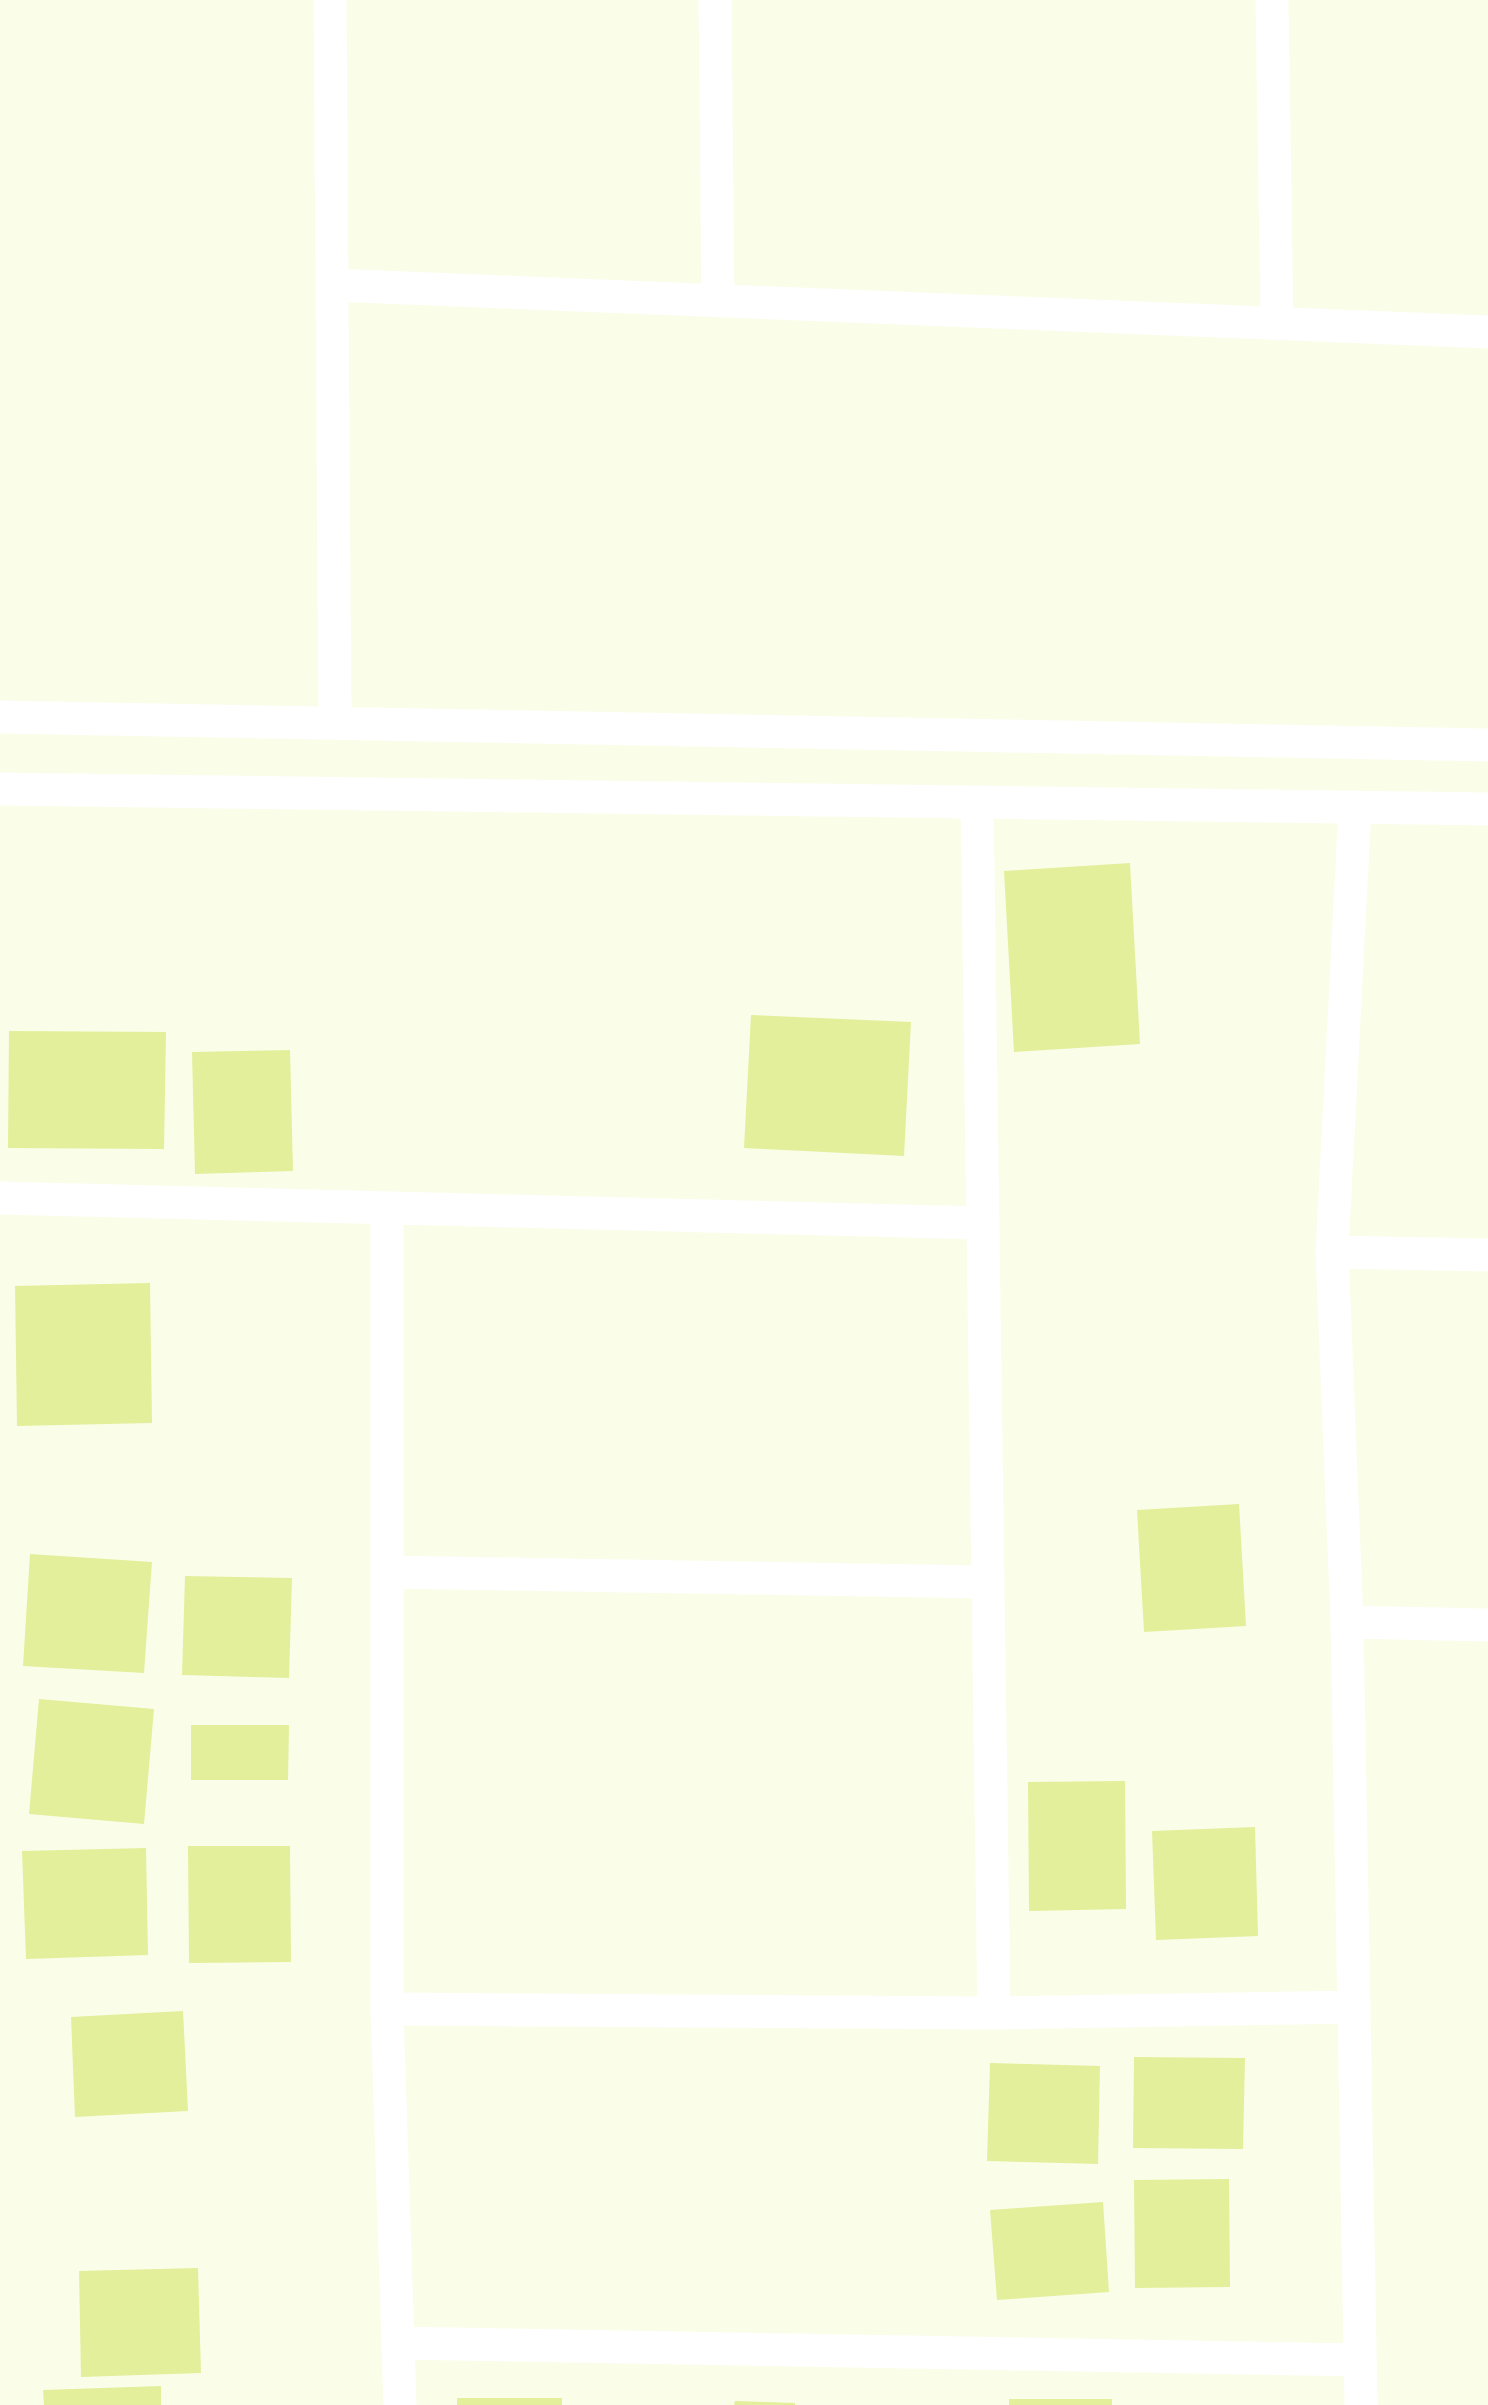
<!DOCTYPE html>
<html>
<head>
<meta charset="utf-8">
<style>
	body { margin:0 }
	canvas { display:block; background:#fafde8 }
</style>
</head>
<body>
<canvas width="1488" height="2405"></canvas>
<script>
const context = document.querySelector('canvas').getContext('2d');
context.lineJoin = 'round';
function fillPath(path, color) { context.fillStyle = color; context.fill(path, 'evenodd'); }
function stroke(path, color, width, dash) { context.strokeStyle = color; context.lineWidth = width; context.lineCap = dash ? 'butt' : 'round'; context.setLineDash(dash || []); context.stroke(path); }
fillPath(new Path2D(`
	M1130,863l10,181 -126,8 -10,-181z
	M751,1015l160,7 -7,134 -160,-8z
	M9,1031l157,1 -2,117 -156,-1z
	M290,1050l3,121 -98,3 -3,-122z
	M150,1283l2,140 -135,3 -2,-140z
	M1239,1504l7,122 -102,6 -7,-122z
	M30,1554l122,8 -8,111 -121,-7z
	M185,1576l107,2 -3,100 -107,-3z
	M39,1699l115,10 -10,115 -115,-10z
	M191,1725h98l-1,55h-97z
	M1125,1781l1,128 -97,2 -1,-129z
	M1255,1827l3,109 -102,4 -4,-109z
	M188,1846h102l1,116 -102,1z
	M146,1848l2,107 -122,4 -4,-108z
	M183,2011l5,100 -113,6 -4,-100z
	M1134,2057l111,1 -2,91 -110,-1z
	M990,2063l110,3 -2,98 -111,-3z
	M1229,2179l1,108 -95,1 -1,-108z
	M1103,2202l6,90 -112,8 -7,-90z
	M198,2268l3,105 -120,4 -2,-106z
	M161,2386v19h-117l-1,-15z
	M457,2398h105v7h-105z
	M1009,2399h103v6h-103z
	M735,2401l60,2v2h-61z`), '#e4ef9b');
stroke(new Path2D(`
	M330,0l5,723
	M715,0l3,301
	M1272,0l5,324
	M332,285l1156,47
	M0,717l1488,28
	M0,789l1488,20
	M977,802l17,1211
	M1355,807l-23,445 15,370 14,783
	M0,1198l983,25
	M387,1208v801l13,396
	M1332,1252l156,3
	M387,1572l601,10
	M1347,1622l141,3
	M387,2009l607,4 360,-6
	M398,2343l962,17`), '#fff', 33);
</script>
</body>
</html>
